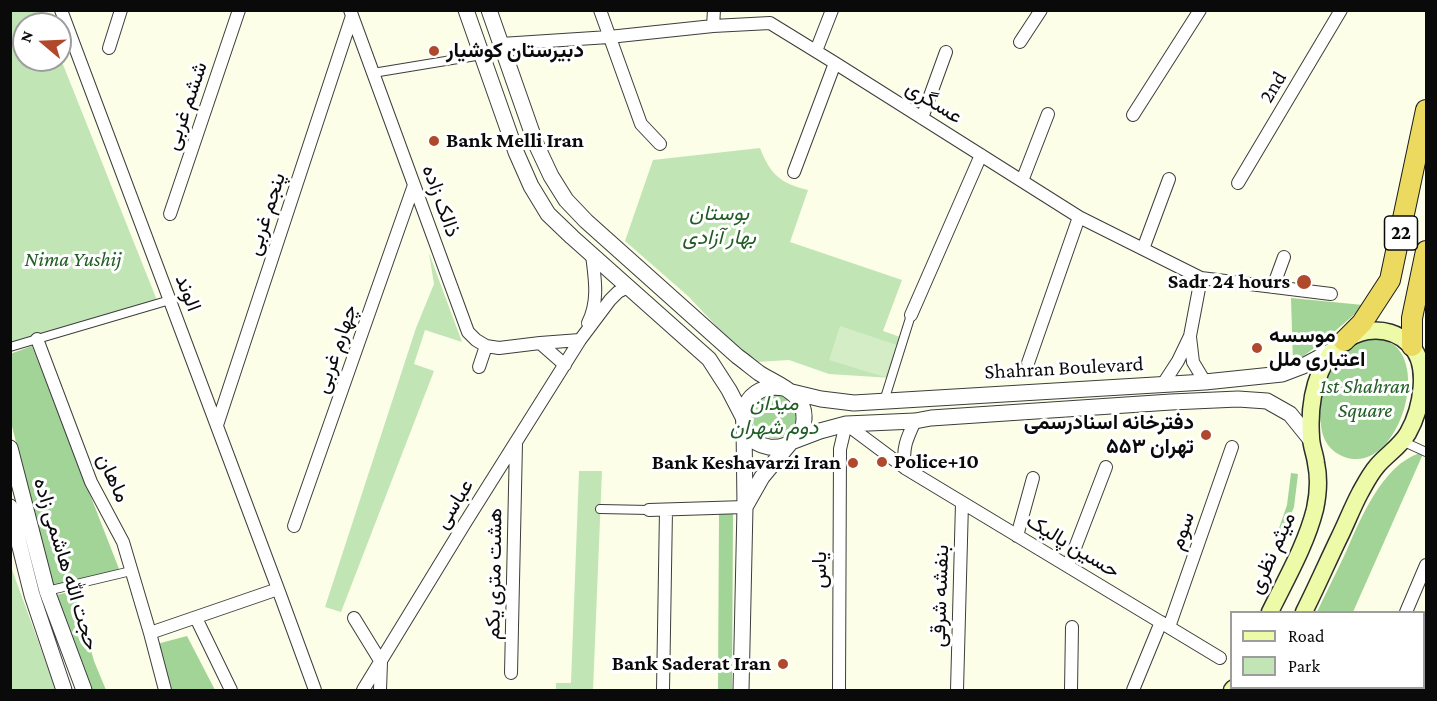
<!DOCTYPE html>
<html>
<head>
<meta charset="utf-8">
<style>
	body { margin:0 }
	#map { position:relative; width:1437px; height:701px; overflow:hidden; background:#fcfee8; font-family:"Crimson Pro",serif }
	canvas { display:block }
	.frame { position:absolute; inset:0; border:12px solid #0a0a0a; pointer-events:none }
	.legend { position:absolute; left:1230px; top:611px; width:195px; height:78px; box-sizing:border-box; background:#fff; border:2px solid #9d9d9d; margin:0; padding:8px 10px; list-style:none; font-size:18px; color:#0a0a0a }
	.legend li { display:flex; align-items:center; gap:12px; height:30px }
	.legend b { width:30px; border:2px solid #9d9d9d }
	.north { position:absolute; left:12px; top:12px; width:60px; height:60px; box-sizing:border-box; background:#fff; border:2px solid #9d9d9d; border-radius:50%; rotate:289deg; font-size:16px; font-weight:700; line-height:24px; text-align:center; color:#0a0a0a }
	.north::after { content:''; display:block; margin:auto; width:21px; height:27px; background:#b0492c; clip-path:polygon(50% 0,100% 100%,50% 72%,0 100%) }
</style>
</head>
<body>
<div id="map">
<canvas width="1437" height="701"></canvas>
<div class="frame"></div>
<ul class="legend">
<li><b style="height:8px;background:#edfaa7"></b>Road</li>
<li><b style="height:16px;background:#c1e5b5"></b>Park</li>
</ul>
<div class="north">N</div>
</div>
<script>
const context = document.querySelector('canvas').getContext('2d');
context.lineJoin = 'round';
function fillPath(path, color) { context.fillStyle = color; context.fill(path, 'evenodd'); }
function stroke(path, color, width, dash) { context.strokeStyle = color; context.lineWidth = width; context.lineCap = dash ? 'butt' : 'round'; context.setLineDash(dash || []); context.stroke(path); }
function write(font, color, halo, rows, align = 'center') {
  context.font = font + ' "Crimson Pro",Vazirmatn,serif'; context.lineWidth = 6; context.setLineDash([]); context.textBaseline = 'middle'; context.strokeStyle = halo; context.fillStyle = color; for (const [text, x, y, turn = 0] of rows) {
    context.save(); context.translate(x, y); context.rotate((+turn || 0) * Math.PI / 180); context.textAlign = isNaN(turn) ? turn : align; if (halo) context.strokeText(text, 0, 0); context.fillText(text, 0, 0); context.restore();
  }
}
fillPath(new Path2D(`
	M11,11h30l6,13h-23v36h36v-3l98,246 -147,43z
	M760,148c10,26 21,36 48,42l-18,52 112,38 -19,51 23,8 -14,39 -63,-4 -40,-14 -33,2 -34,-30 -34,-36 -63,-55 28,-81z
	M429,253l33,89 -37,-12 -11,34 20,7 -93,241 -16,-5 91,-279 18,-44z
	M579,471h23l-9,219h-37v-7h15z
	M10,567h1l45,123h-44l-1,-2z`), '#c1e5b5');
fillPath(new Path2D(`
	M1291,298l72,7c-12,14 -25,23 -39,35 -10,8 -19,16 -31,22z
	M1367,339c5,0 12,-1 18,1 52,18 8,151 -50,112 -9,-7 -13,-16 -14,-27 -5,-34 12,-74 46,-86z
	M32,346l89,228 -69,14 -41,-166 -1,-68z
	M752 416a22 22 0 1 1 44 0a22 22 0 1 1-44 0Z
	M1420,453l3,1 -70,158h-36c9,-19 19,-39 28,-58 15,-34 37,-89 75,-101z
	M1291,473l7,1 -4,33 -13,32 -5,-2 11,-32z
	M719,513l14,1 -1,176h-14z
	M74,591l20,70 12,29h-14l-36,-95z
	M187,636l28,54h-50l-12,-45z`), '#a1d496');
fillPath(new Path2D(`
	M840,326l57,19 -12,32 -56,-17z`), '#d5edc6');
const pedestrian = new Path2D(`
	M373,73l109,-18
	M10,347l160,-47
	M884,401l27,-86
	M1402,441l24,11
	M600,509l49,1
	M47,591l84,-20`);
const minor = new Path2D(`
	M61,10l217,579 37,101
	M350,10l118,322 8,8 10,6 13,2 41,-5 40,-3
	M600,10l41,114 19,20
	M713,26l1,-16
	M1020,42l21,-32
	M501,44l108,-7 104,-11 57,-3 65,40 244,154 122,61 130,16
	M109,48l12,-38
	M816,51l16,-41
	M1133,115l67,-105
	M922,118l24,-66
	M794,172l41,-109
	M1022,181l26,-67
	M1238,183l103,-173
	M170,214l69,-204
	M1143,249l26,-70
	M1273,287l11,-30
	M911,315l70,-160
	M588,323c11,-22 7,-44 4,-68
	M1190,337l3,25 12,20
	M37,339l54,143 32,60 27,91
	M540,343l25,22
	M1028,363l51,-146
	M479,367l7,-21
	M1163,384l15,-23 12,-25 11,-58
	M217,425l135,-409
	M905,468c-3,-20 2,-30 10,-47
	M649,510l96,-3
	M294,526l120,-341
	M1017,536l16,-58
	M1068,566l38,-99
	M1406,612l20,-47
	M196,618l35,72
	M354,618l27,44 -1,28
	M1169,627l63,-180
	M511,673l5,-230
	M165,690l-15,-57 128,-44
	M363,690l102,-167 115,-183 30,-40 8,-8 10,-5
	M663,690l3,-180
	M839,690l1,-241 6,-25 59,44 315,190
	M957,690l5,-187
	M1071,690l1,-63
	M1133,690l28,-68
	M1371,690l1,-2`);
const tertiary = new Path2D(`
	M466,10l50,142 15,34 17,28 24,23 137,122 20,31 14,27
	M489,10l47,134 15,32 15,24 20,21 151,135c7,5 14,11 22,17 17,11 47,20 45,46 0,8 -4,15 -9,20 -7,7 -16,9 -26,8 -39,-6 -33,-67 15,-59
	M792,392l29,7 33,4 351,-21 77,-8 21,-8 30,-16
	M10,448l37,143 37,99
	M10,507l22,88 32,95
	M745,507l17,-30 29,-35 29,-11 26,-7 69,-3 16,-3 240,-16 67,-3 29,2 23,13 21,26
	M741,690l4,-183 -1,-81`);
const secondary = new Path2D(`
	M1270,612c16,-33 36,-67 45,-103 3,-14 4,-32 1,-46 -1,-9 -5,-17 -5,-26 -3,-42 9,-97 57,-106 15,-2 30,2 41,13 22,20 12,66 -1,89 -8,14 -22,22 -31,33 -7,8 -12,18 -17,27 -8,15 -14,31 -21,45 -12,25 -23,50 -35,74
	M1232,690l2,-2
	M1268,690l1,-2`);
const trunk = new Path2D(`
	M1344,341l18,-18 28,-43 36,-170
	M1412,346v-28l14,-67`);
stroke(pedestrian, '#3d3d3d', 10);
stroke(minor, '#3d3d3d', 14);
stroke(tertiary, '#3d3d3d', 17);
stroke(secondary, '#2c2c2c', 19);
stroke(trunk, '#1b1b1b', 22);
stroke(pedestrian, '#fff', 8);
stroke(minor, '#fff', 12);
stroke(tertiary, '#fff', 15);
stroke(secondary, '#edfaa7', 16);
stroke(trunk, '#ecda60', 20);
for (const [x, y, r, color] of [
	[434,51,6,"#b0492c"],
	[434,141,6,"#b0492c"],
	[1304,282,8,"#b0492c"],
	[1257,348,6,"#b0492c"],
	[1206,435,6,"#b0492c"],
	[882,462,6,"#b0492c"],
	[853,463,6,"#b0492c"],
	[783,664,6,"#b0492c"]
]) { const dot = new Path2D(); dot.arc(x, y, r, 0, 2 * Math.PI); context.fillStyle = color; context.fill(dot); stroke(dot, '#fff', 2); }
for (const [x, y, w] of [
	[1401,233,33]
]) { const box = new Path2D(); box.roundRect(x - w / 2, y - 17, w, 34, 4.5); context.fillStyle = '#fff'; context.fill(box); stroke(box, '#0a0a0a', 1.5); }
write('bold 20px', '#0a0a0a', null, [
	["22",1401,233]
]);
write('bold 21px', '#0a0a0a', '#fff', [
	["دبیرستان کوشیار",446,51],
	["Bank Melli Iran",446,141],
	["Sadr 24 hours",1290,282,"right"],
	["موسسه",1269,336],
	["اعتباری ملل",1269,360],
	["دفترخانه اسنادرسمی",1194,423,"right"],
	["۵۵۳ تهران",1194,447,"right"],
	["Police+10",894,462],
	["Bank Keshavarzi Iran",841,463,"right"],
	["Bank Saderat Iran",771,664,"right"]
], 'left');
write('21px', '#0a0a0a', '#fff', [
	["2nd",1273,87,-59],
	["عسگری",934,102,32],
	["ششم غربی",186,106,-71],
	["ذالک زاده",441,201,70],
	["پنجم غربی",266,214,-72],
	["الوند",188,293,69],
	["چهارم غربی",336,349,-71],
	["Shahran Boulevard",1064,368,-3],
	["ماهان",113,478,65],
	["عباسی",454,504,-58],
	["سوم",1182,531,-71],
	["حسین پالیک",1073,546,31],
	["میثم نظری",1272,553,-66],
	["حجت الله هاشمی زاده",66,564,73],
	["یاس",820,570,-90],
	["هشت متری یکم",494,574,-89],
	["بنفشه شرقی",940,596,-88]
]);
write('italic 21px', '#205c24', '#fff', [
	["بوستان",719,214],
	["بهار آزادی",719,238],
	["Nima Yushij",73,260],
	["1st Shahran",1365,387],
	["Square",1365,411],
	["میدان",774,404],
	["دوم شهران",774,428]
]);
</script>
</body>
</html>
